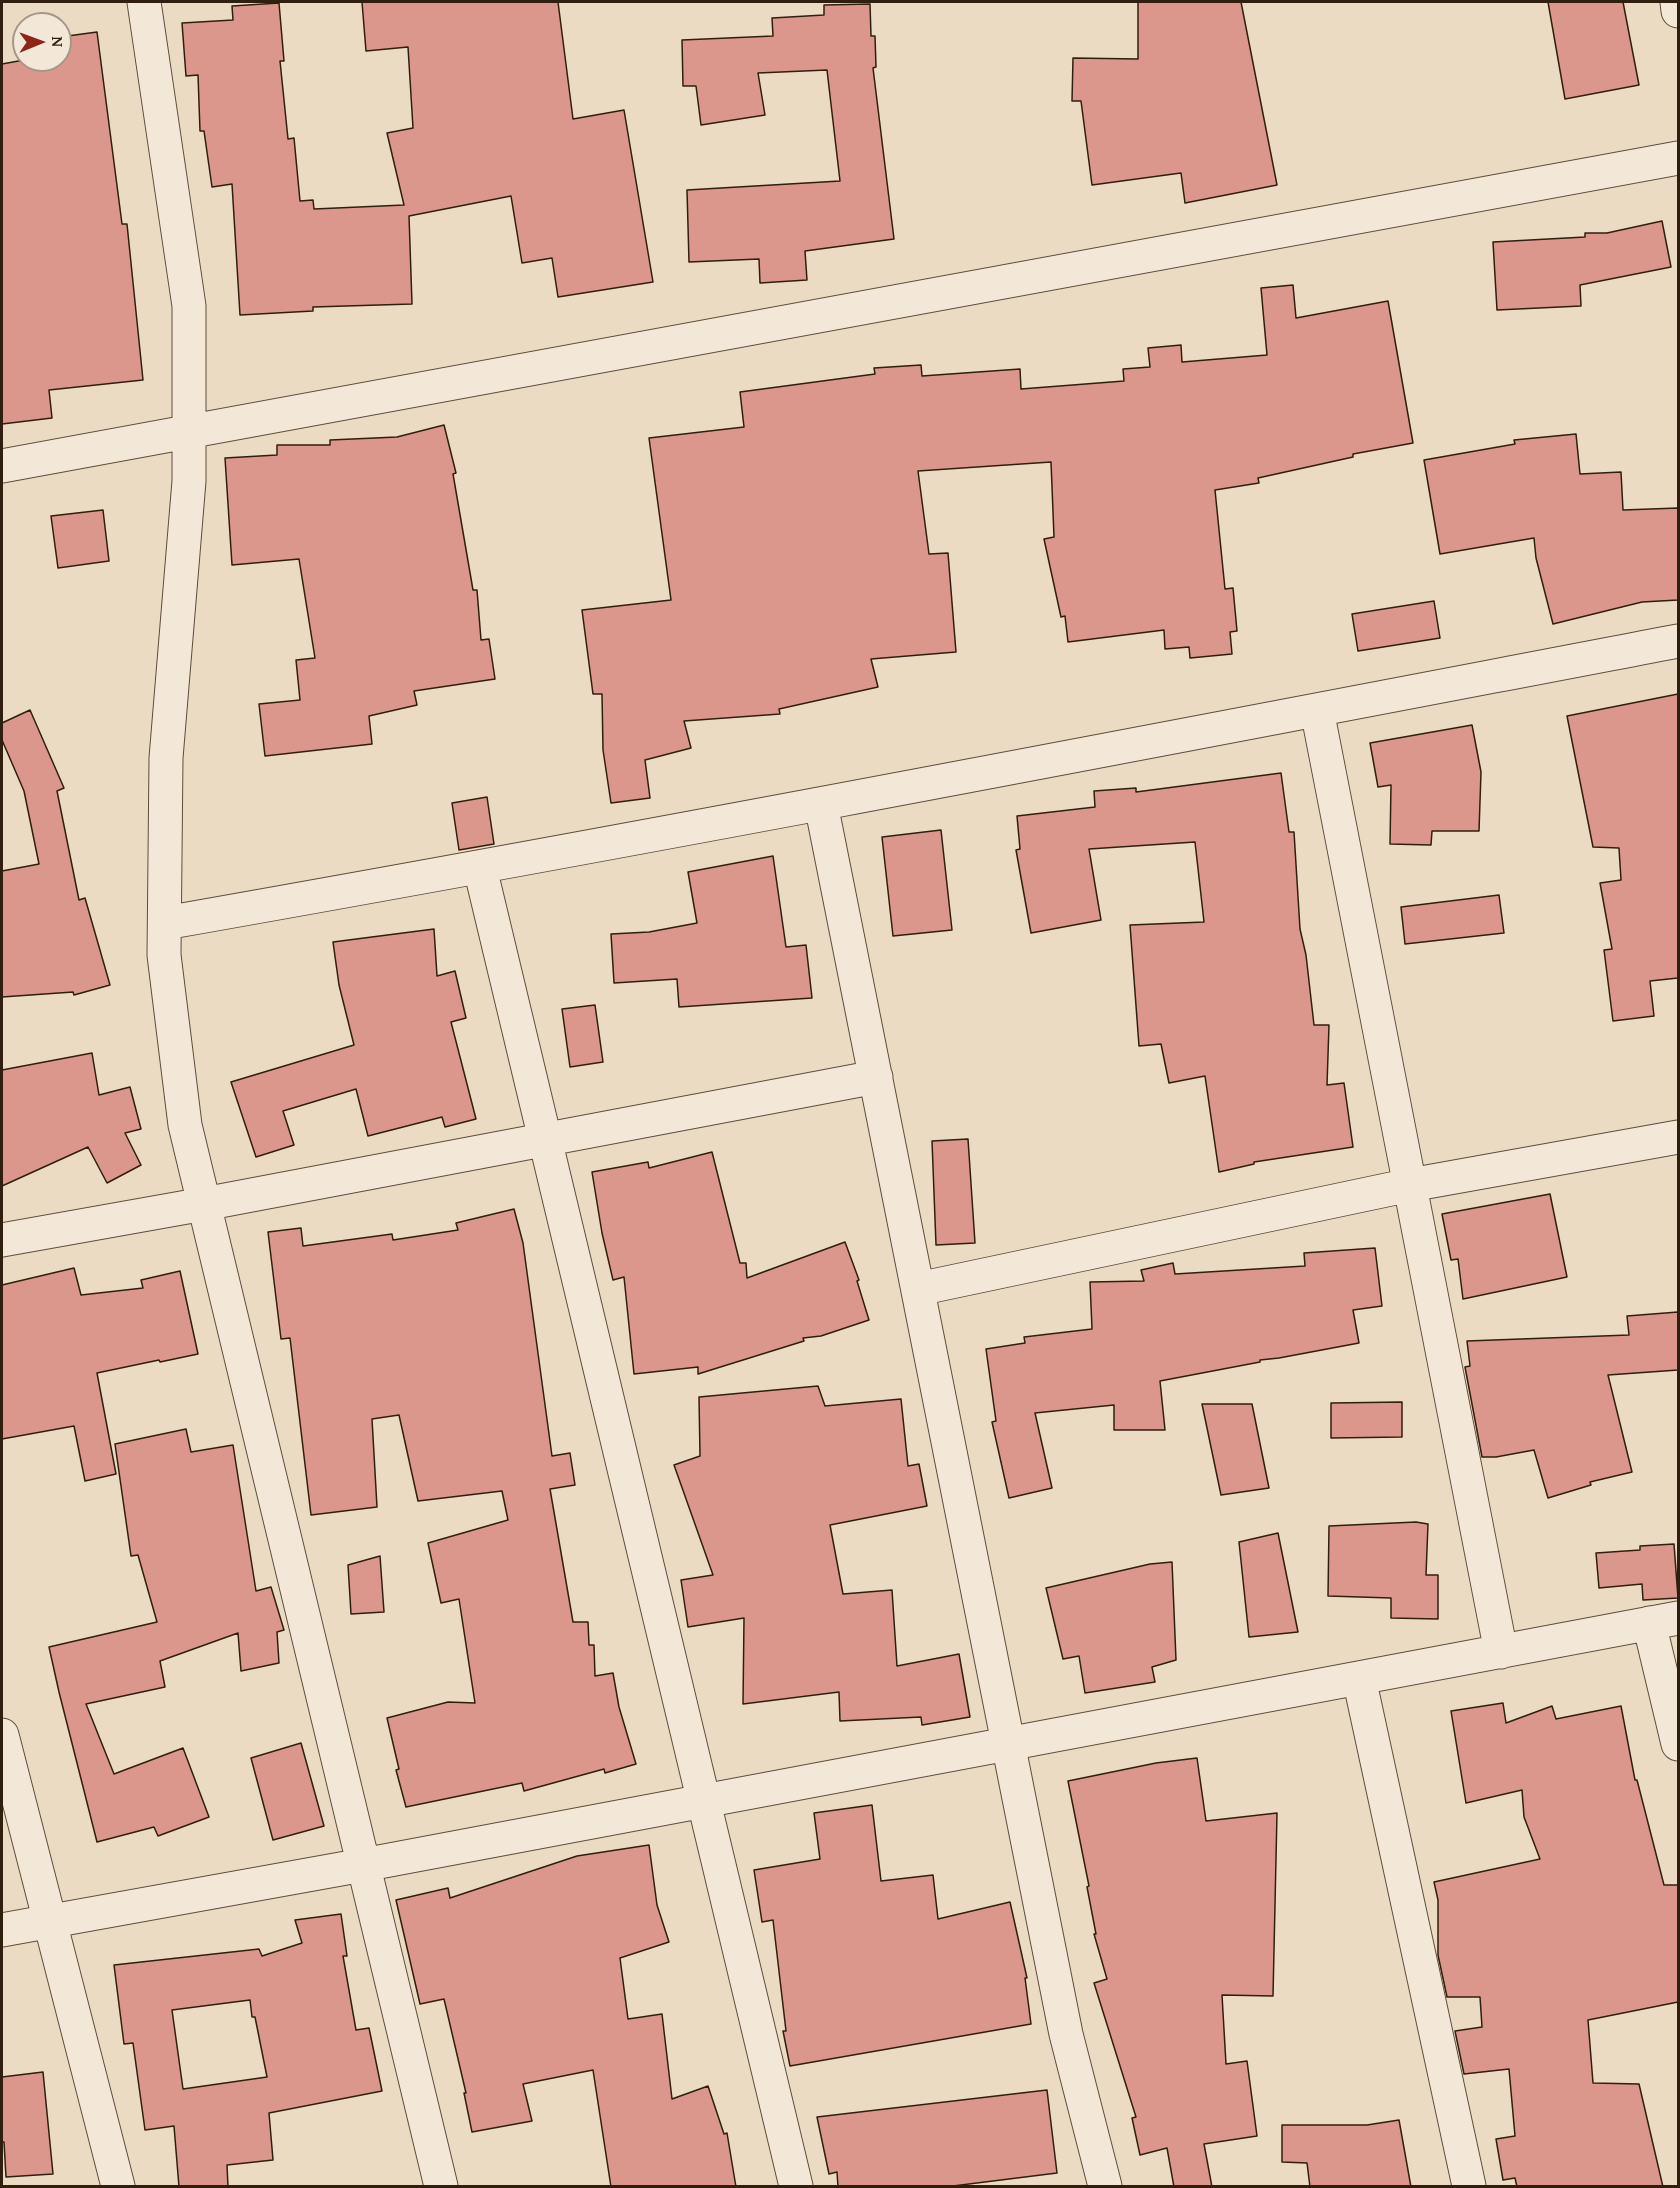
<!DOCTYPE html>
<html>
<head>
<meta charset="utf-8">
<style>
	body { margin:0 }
	#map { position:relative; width:1680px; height:2188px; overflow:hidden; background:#ecdbc3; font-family:"Gentium Book Plus",serif }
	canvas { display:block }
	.frame { position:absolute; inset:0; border:3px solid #301e0e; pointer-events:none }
	.north { position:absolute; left:12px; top:12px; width:60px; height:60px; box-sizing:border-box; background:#f3e8d8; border:2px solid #a59787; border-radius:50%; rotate:89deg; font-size:16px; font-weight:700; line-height:24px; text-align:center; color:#301e0e }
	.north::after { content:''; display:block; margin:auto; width:21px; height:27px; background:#8f2418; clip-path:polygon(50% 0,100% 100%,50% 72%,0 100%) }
</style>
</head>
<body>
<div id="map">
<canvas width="1680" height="2188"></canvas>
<div class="frame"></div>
<div class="north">N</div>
</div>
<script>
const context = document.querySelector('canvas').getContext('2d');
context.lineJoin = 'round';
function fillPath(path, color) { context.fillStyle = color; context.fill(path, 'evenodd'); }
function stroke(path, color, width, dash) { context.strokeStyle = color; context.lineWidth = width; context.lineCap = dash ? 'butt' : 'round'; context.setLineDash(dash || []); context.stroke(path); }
const building = new Path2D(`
	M362,2h196l15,117 51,-9 29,172 -95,15 -6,-39 -30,5 -11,-67 -102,20 3,88 -99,3v4l-73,4 -8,-131 -20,3 -8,-56h-4l-2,-56 -12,1 -4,-53 51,-3 -1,-14 47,-3 5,58h-4l8,78 6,-1 6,63 13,-1 1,9 90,-4 -17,-72 26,-5 -5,-81 -42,4z
	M1138,2h103l36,183 -92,18 -4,-30 -89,12 -11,-84h-9l1,-43 65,1z
	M1548,2h75l16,83 -74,14z
	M870,4l1,32h4l1,31 -3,1 21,171 -89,12 2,29 -47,3 -1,-24 -70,3 -2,-72 153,-9 -13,-111 -69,3 7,42 -64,10 -5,-39h-13l-1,-46 91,-4 -1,-18 52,-3v-10z
	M97,32l25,192h5l16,156 -94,10 3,28 -50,6v-360l22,-4h36v-23z
	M1662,221l9,46 -91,18 1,21 -84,4 -4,-68 92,-5v-4h22z
	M1293,285l3,33 92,-17 25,142 -60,11v3l-95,21 1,5 -44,7 10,99 8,-1 4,43 -7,1 2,22 -42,4 -1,-11 -24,2 -1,-19 -96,12 -3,-26 -4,1 -17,-78 10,-2 -3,-75 -133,9 11,83 19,-1 8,99 -85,7 7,28 -99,22 1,5 -96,7 7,27 -46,12 5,38 -39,5 -8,-53 -1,-56h-9l-11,-84 89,-10 -22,-162 95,-11 -4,-35 135,-18 -1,-6 47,-3 1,11 98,-7 1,20 103,-8 -1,-12 27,-2 -2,-19 33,-3 1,17 85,-7 -6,-67z
	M444,425l12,48 -3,1 20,116h4l4,50 8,-1 6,40 -81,12 3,14 -48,11 3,28 -107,12 -6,-52 41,-4 -4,-40 19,-2 -16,-99 -67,6 -7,-107 52,-3v-10h53v-5l67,-3z
	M1576,434l4,40 41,-2 2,38 55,-2v92l-36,2 -89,22 -17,-66 -2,-20 -94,16 -16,-94 91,-16 -1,-4z
	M103,510l6,51 -51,7 -7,-52z
	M1434,601l6,37 -82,13 -6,-37z
	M1678,694v284l-28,3 4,35 -41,5 -9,-71 8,-1 -12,-66 21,-3 -2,-32 -26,-1 -26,-131z
	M30,710l34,78 -7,3 22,109 6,-2 25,87 -36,10 -1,-3 -71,5v-126l37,-7 -15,-73 -22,-51v-17z
	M1472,725l9,47 -2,59h-47l-1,14 -41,-1 1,-59 -13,2 -8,-44z
	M1281,773l8,59h5l6,97 6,26 8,70h15l-2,60 17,-2 9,64 -99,15v2l-35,8 -14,-96 -36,7 -8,-39 -22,2 -9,-121 74,-3 -9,-80 -106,7 12,71 -70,13 -15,-83 4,-1 -3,-33 78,-9 -1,-16 42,-3v4z
	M487,797l7,47 -35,6 -7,-47z
	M941,830l11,100 -59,6 -11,-99z
	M773,856l13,91 20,-2 6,53 -133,9 -2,-28 -63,4 -3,-49 38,-2 48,-9 -9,-51z
	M1499,895l5,38 -99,11 -4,-37z
	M434,929l3,47 18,-5 11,47 -15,4 25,97 -31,8 -3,-10 -74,19 -12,-47 -73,22 11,34 -38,12 -25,-75 123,-37 -15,-60 -6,-43z
	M595,1005l8,57 -33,5 -8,-58z
	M92,1053l7,42 31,-8 11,42 -16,4 16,32 -34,18 -19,-36 -86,39v-116z
	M968,1139l7,104 -39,2 -4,-104z
	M712,1152l28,111h6l1,15 98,-36 14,38 -2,1 12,39 -48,16 -18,2 1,3 -106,33v-7l-64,7 -10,-97 -11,3 -11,-47 -10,-61 56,-10 1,6z
	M1550,1194l17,83 -104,22 -5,-40 -7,1 -9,-46z
	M514,1209l9,34 29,213 18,-3 5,32 -25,4 23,133h15l1,23h5l1,31 18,-3 6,34 17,57 -31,9 -1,-4 -80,22 -2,-8 -116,24 -10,-37 3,-1 -12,-51 61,-16 27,1 -16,-104 -18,4 -13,-60 80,-23 -6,-29 -84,10 -19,-86 -27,4 5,88 -66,8 -21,-177 -9,1 -13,-107 33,-4 2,18 89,-12 1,6 65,-10 -2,-7z
	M1375,1248l7,58 -29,4 6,33 -80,15 -19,2v2l-100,19 5,49h-51v-25l-79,8 17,75 -43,10 -17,-76 4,-1 -10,-72 39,-6 -1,-6 68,-8 -2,-47 54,-1 -3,-11 32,-7 2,11 130,-8 -1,-13z
	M74,1268l7,27 62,-7 -2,-8 39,-9 18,83 -38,8 -1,-2 -62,13 19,101 -31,7 -11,-55 -72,13v-154z
	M1678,1312v58l-70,5 24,97 -42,10 1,3 -43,13 -14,-48 -38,7h-14l-17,-90 5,-1 -3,-25 162,-6 -2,-19z
	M818,1386l7,20 76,-7 7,67 11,-2 8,42 -97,19 13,69 49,-4 5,76 62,-12 11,63 -48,8 -1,-8 -81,4 -1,-29 -96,12 1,-86 -56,9 -7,-47 32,-5 -39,-110 26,-9 -1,-59z
	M1402,1402v35l-71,1v-35z
	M1202,1404h50l17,84 -48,7z
	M186,1429l5,23 42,-7 23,146 15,-4 13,43 -7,2 2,31 -38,8 -3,-38 -78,28 5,26 -79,17 28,70 69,-26 26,69 -51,19 -4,-9 -57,15 -38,-150 -10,-45 108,-25 -19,-67 -7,1 -16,-112z
	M1416,1522l12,2 -2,51h12v44l-47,-1v-20l-63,-2 1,-70z
	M1278,1533l20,99 -49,5 -10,-95z
	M1674,1544l4,54 -35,2 -1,-16 -43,4 -3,-35 44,-3v-4z
	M380,1556l4,56 -33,2 -3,-49z
	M1172,1562l4,98 -24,7 3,15 -70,11 -6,-37 -16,3 -17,-71 104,-24z
	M1503,1703l3,20 46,-17 4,13 65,-13 14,74h2l27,105h14v117l-90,18 5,63 46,1 24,103h-146l-2,-9 -12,2 -7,-41 19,-3 -6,-67 -45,5 -9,-43 27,-4 -2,-30h-33l-9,-42v-55l-4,-18 106,-23 -16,-42 -2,-27 -56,13 -15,-92z
	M301,1743l23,83 -51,14 -22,-82z
	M1197,1758l9,63 71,-8 -4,183 -51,-1 4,69 21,-3 10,75 -53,8 8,43h-38l-7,-39 -27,7 -8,-37 4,-1 -42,-134 13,-4 -13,-45h2l-9,-47 2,-1 -21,-105 88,-18z
	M872,1805l9,76 52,-6 5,44 72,-17 17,76h-2l6,46 -241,42 -7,-35h3l-13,-111 -11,2 -8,-52 66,-11 -6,-46z
	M649,1845l8,60 12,37 -49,16 8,61 34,-5 10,85 36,-13 16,48 3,-1 9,54h-125l-18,-117 -70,14 9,37 -60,11 -8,-39h2l-22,-94 -24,5 -24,-104 52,-12 2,10 127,-42z
	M341,1914l6,42h-4l13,74 13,-2 13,63 -113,22 4,47 -46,5 1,22h-49l-5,-61 -29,4 -12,-87 -9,1 -10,-79 145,-16 3,7 40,-13 -7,-23zM250,2000l2,17h3l12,60 -84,12 -11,-79z
	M43,2072l10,102 -47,3 -2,-35h-2v-65z
	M1047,2090l10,83 -112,14h-107l-1,-15 -8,2 -12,-57z
	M1399,2120l12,67h-101l-3,-24 -25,-1v-37h85z`);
fillPath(building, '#db978b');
stroke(building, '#301e0e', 1.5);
const minor = new Path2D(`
	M144,2l45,304v175l-23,277 -2,197 21,170 256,1061
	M1677,2l1,9
	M2,466l1676,-308
	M1317,710l184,942
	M821,804l245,1230 39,152
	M480,868l316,1318
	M165,923c506,-89 1009,-186 1513,-282
	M2,1240l202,-36 672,-127
	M918,1289l492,-104 268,-48
	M1649,1623l29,121
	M1359,1678l110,508
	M2,1735l116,451
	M2,1930l361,-65 1315,-247`);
stroke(minor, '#5f4d3b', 35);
stroke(minor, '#f3e8d8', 33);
</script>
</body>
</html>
